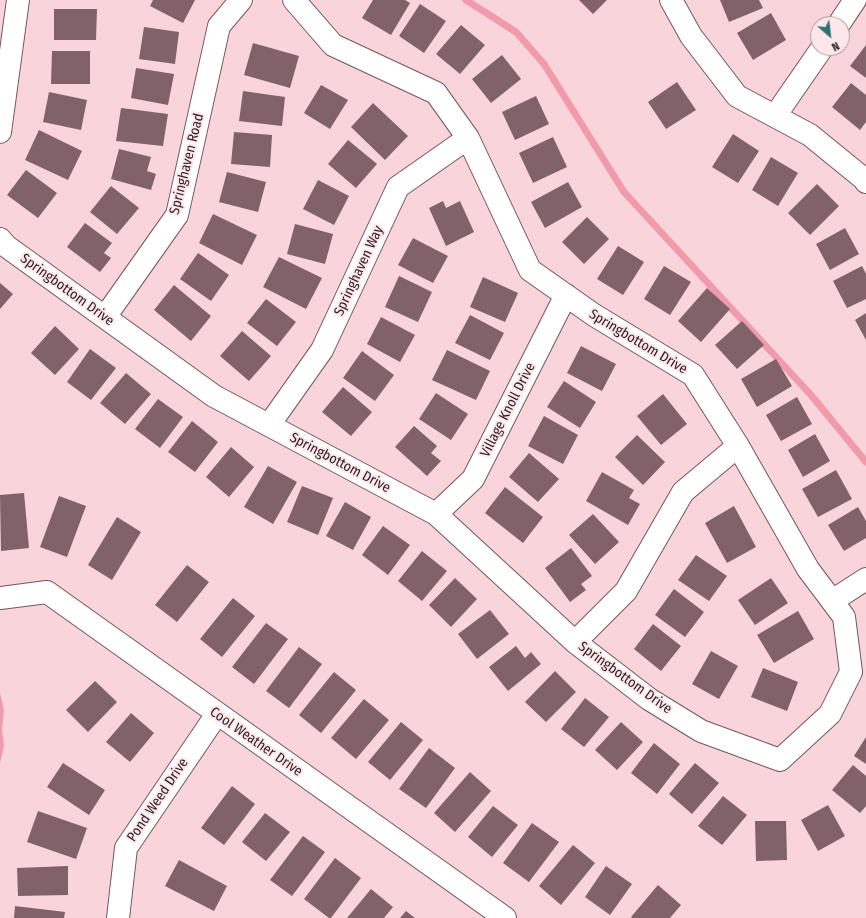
<!DOCTYPE html>
<html>
<head>
<meta charset="utf-8">
<style>
	body { margin:0 }
	#map { position:relative; width:866px; height:918px; overflow:hidden; background:#f9d5db; font-family:"Fira Sans Condensed",sans-serif }
	canvas { display:block }
	.north { position:absolute; left:810px; top:16px; width:40px; height:40px; box-sizing:border-box; background:#fde7ea; border:1px solid #a9979a; border-radius:50%; rotate:152deg; font-size:11px; font-weight:700; line-height:16px; text-align:center; color:#2b1e21 }
	.north::after { content:''; display:block; margin:auto; width:14px; height:18px; background:#2b736d; clip-path:polygon(50% 0,100% 100%,50% 72%,0 100%) }
</style>
</head>
<body>
<div id="map">
<canvas width="866" height="918"></canvas>
<div class="north">N</div>
</div>
<script>
const context = document.querySelector('canvas').getContext('2d');
context.lineJoin = 'round';
function fillPath(path, color) { context.fillStyle = color; context.fill(path, 'evenodd'); }
function stroke(path, color, width, dash) { context.strokeStyle = color; context.lineWidth = width; context.lineCap = dash ? 'butt' : 'round'; context.setLineDash(dash || []); context.stroke(path); }
function write(font, color, halo, rows, align = 'center') {
  context.font = font + ' "Fira Sans Condensed",sans-serif'; context.lineWidth = 4; context.setLineDash([]); context.textBaseline = 'middle'; context.strokeStyle = halo; context.fillStyle = color; for (const [text, x, y, turn = 0] of rows) {
    context.save(); context.translate(x, y); context.rotate((+turn || 0) * Math.PI / 180); context.textAlign = isNaN(turn) ? turn : align; if (halo) context.strokeText(text, 0, 0); context.fillText(text, 0, 0); context.restore();
  }
}
fillPath(new Path2D(`
	M0,693l4,17 -2,19 2,17 -4,17z`), '#f09aab');
stroke(new Path2D(`
	M466,0l50,32 28,32 80,128 187,203 55,67`), '#f09aab', 7);
fillPath(new Path2D(`
	M153,0h42l-12,23 -33,-17z
	M373,0h32l5,3 -19,32 -29,-17z
	M579,0h28l-14,14z
	M720,0h39l4,8 -34,14z
	M420,4l26,17 -22,32 -25,-17z
	M54,9h43l-1,31h-42z
	M771,13l15,27 -33,20 -16,-27z
	M461,25l24,20 -25,29 -24,-20z
	M144,27l35,5 -4,32 -36,-5z
	M253,43l46,13 -9,32 -46,-13z
	M866,45v33l-16,-12z
	M52,51h38v33h-39z
	M502,55l19,24 -30,24 -19,-24z
	M136,68l38,6 -6,31 -37,-7z
	M677,82l19,28 -30,19 -18,-27z
	M851,83l15,12v27l-6,8 -28,-23z
	M321,85l27,15 -18,29 -26,-16z
	M243,91l42,6 -3,29 -43,-5z
	M49,92l38,8 -6,30 -38,-8z
	M536,96l13,28 -34,16 -13,-28z
	M373,103l35,33 -23,24 -34,-33z
	M121,108l47,6 -5,32 -47,-5z
	M39,130l43,21 -14,29 -43,-20z
	M234,132l38,3 -2,32 -39,-3z
	M733,134l26,17 -21,32 -26,-16z
	M553,137l14,30 -34,16 -14,-30z
	M348,140l29,24 -21,24 -28,-24z
	M119,149l32,8 -4,14 9,3 -5,16 -40,-11z
	M771,157l27,16 -20,33 -26,-16z
	M26,170l31,23 -19,25 -31,-23z
	M227,172l39,10 -8,30 -39,-10z
	M318,180l31,16 -15,29 -31,-16z
	M568,182l14,25 -37,21 -14,-26z
	M817,184l22,22 -29,29 -22,-22z
	M111,186l28,22 -22,26 -27,-22z
	M443,201l3,7 14,-7 14,31 -28,14 -17,-38z
	M213,214l44,21 -15,30 -43,-22z
	M587,217l22,22 -25,25 -22,-22z
	M85,223l27,20 -8,10 7,5 -11,14 -33,-25z
	M295,224l38,10 -8,30 -38,-10z
	M845,228l14,26 -29,16 -14,-26z
	M413,238l35,18 -15,27 -35,-18z
	M618,246l26,16 -21,33 -26,-16z
	M198,253l31,22 -18,26 -31,-22z
	M279,257l43,21 -16,31 -43,-22z
	M664,266l27,16 -21,33 -26,-16z
	M862,266l4,8v25l-19,9 -14,-27z
	M399,276l33,16 -14,30 -33,-15z
	M483,277l35,16 -13,29 -35,-15z
	M0,283l13,11 -13,15z
	M174,285l37,31 -20,25 -37,-31z
	M707,288l23,21 -29,33 -23,-21z
	M266,299l30,23 -19,24 -30,-23z
	M866,313v27l-11,-20z
	M470,315l34,18 -14,27 -35,-17z
	M381,317l34,18 -15,27 -33,-18z
	M742,321l22,24 -27,24 -22,-24z
	M55,326l24,23 -24,26 -24,-22z
	M242,331l29,25 -22,25 -29,-25z
	M581,346l35,18 -14,27 -35,-18z
	M90,349l26,19 -25,32 -24,-18z
	M447,350l43,21 -14,29 -44,-20z
	M362,351l32,24 -19,26 -32,-23z
	M776,359l16,27 -35,21 -16,-28z
	M126,373l25,21 -26,30 -25,-21z
	M564,381l32,21 -16,26 -33,-21z
	M343,387l29,25 -21,24 -29,-24z
	M436,393l32,21 -17,26 -32,-21z
	M663,394l24,30 -26,21 -24,-29z
	M797,397l15,27 -31,17 -15,-26z
	M158,399l25,18 -23,31 -25,-19z
	M544,416l34,19 -15,29 -35,-18z
	M192,421l26,21 -23,30 -27,-20z
	M414,426l23,20 -6,7 10,8 -14,15 -32,-29z
	M815,434l15,27 -27,16 -15,-27z
	M637,435l28,27 -22,23 -28,-28z
	M231,447l23,20 -25,30 -23,-20z
	M529,453l30,26 -21,23 -29,-25z
	M268,466l29,16 -24,42 -29,-17z
	M836,470l16,29 -34,18 -16,-28z
	M602,472l32,18 -5,8 11,6 -12,21 -42,-24z
	M302,486l31,12 -15,37 -31,-13z
	M505,487l38,30 -20,26 -38,-30z
	M24,493l5,55 -28,3 -1,-56z
	M59,496l27,10 -19,51 -27,-10z
	M345,502l26,15 -18,33 -27,-14z
	M734,506l22,41 -29,16 -22,-40z
	M858,507l8,14v17l-22,13 -16,-26z
	M593,514l26,28 -24,22 -26,-29z
	M117,517l24,15 -29,48 -24,-15z
	M383,526l27,19 -22,30 -26,-20z
	M571,548l21,28 -11,8 5,6 -16,12 -25,-34z
	M422,551l25,20 -25,30 -24,-20z
	M696,555l31,21 -18,25 -31,-21z
	M187,565l22,17 -32,40 -22,-17z
	M455,578l22,21 -26,28 -22,-22z
	M771,578l17,25 -33,22 -17,-25z
	M674,589l30,23 -19,25 -30,-22z
	M233,598l22,18 -33,41 -22,-18z
	M490,610l19,24 -32,25 -19,-25z
	M798,611l16,28 -40,24 -17,-28z
	M266,623l22,16 -34,45 -22,-17z
	M653,624l28,22 -20,25 -27,-22z
	M516,646l9,12 6,-6 10,12 -33,27 -19,-24z
	M299,647l23,17 -33,44 -23,-17z
	M711,651l27,15 -19,33 -27,-15z
	M763,668l35,14 -11,29 -36,-14z
	M555,671l21,21 -30,30 -21,-20z
	M334,672l22,18 -35,43 -22,-18z
	M95,681l22,21 -29,30 -22,-22z
	M585,698l24,19 -25,30 -23,-18z
	M364,699l25,21 -33,39 -25,-21z
	M131,713l23,20 -24,29 -24,-20z
	M401,722l22,18 -33,40 -22,-18z
	M621,722l22,20 -26,28 -22,-20z
	M866,737v27l-12,-8z
	M654,743l26,21 -23,30 -26,-21z
	M429,748l26,20 -29,40 -27,-19z
	M63,763l42,27 -16,25 -42,-28z
	M695,763l24,20 -27,31 -23,-20z
	M853,765l13,11v30l-6,7 -28,-23z
	M470,772l21,19 -36,41 -21,-19z
	M232,786l23,18 -31,41 -23,-17z
	M723,796l24,19 -25,30 -24,-19z
	M828,805l17,31 -27,15 -17,-31z
	M493,806l25,19 -26,32 -24,-20z
	M38,811l49,17 -11,31 -49,-17z
	M265,813l25,19 -24,29 -24,-19z
	M755,821h31l1,39 -31,1z
	M532,823l27,19 -30,40 -26,-19z
	M303,836l22,16 -33,44 -22,-16z
	M573,845l22,18 -34,42 -22,-19z
	M335,858l26,20 -30,40h-2l-25,-19z
	M179,860l48,26 -13,25 -49,-25z
	M68,866v29l-50,1 -1,-28z
	M606,866l26,18 -22,31 -25,-18z
	M658,885l23,20 -11,13h-38l-1,-1z
	M371,889l22,18 -9,11h-37z
	M15,906l50,6 -1,6h-50z
	M406,911l9,7h-15z`), '#816268');
const minor = new Path2D(`
	M671,0l20,36 46,60 73,39 54,44 2,3
	M839,24l16,-24
	M775,116l47,-68
	M0,132l18,-132
	M0,239l6,7 208,150 222,118 139,128 74,57 52,32 79,29 50,-46 21,-42 -7,-55 -36,-48 -70,-123 -45,-71 -99,-60 -64,-45 -62,-132 -32,-45 -103,-48 -39,-45
	M105,317l72,-102 42,-189 22,-26
	M269,425l53,-75 76,-163 70,-49
	M436,514l37,-35 93,-184
	M0,598l47,-6 458,326
	M832,601l34,-22
	M575,642l51,-51 57,-99 55,-46
	M118,918l8,-70 91,-134`);
stroke(minor, '#74565c', 24);
stroke(minor, '#fff', 22);
write('14px', '#2b1e21', '#fde7ea', [
	["Springhaven Road",187,164,-76],
	["Springhaven Way",359,271,-65],
	["Springbottom Drive",67,290,36],
	["Springbottom Drive",638,342,31],
	["Village Knoll Drive",508,410,-63],
	["Springbottom Drive",340,463,28],
	["Springbottom Drive",625,678,36],
	["Cool Weather Drive",256,742,35],
	["Pond Weed Drive",158,800,-56]
]);
</script>
</body>
</html>
